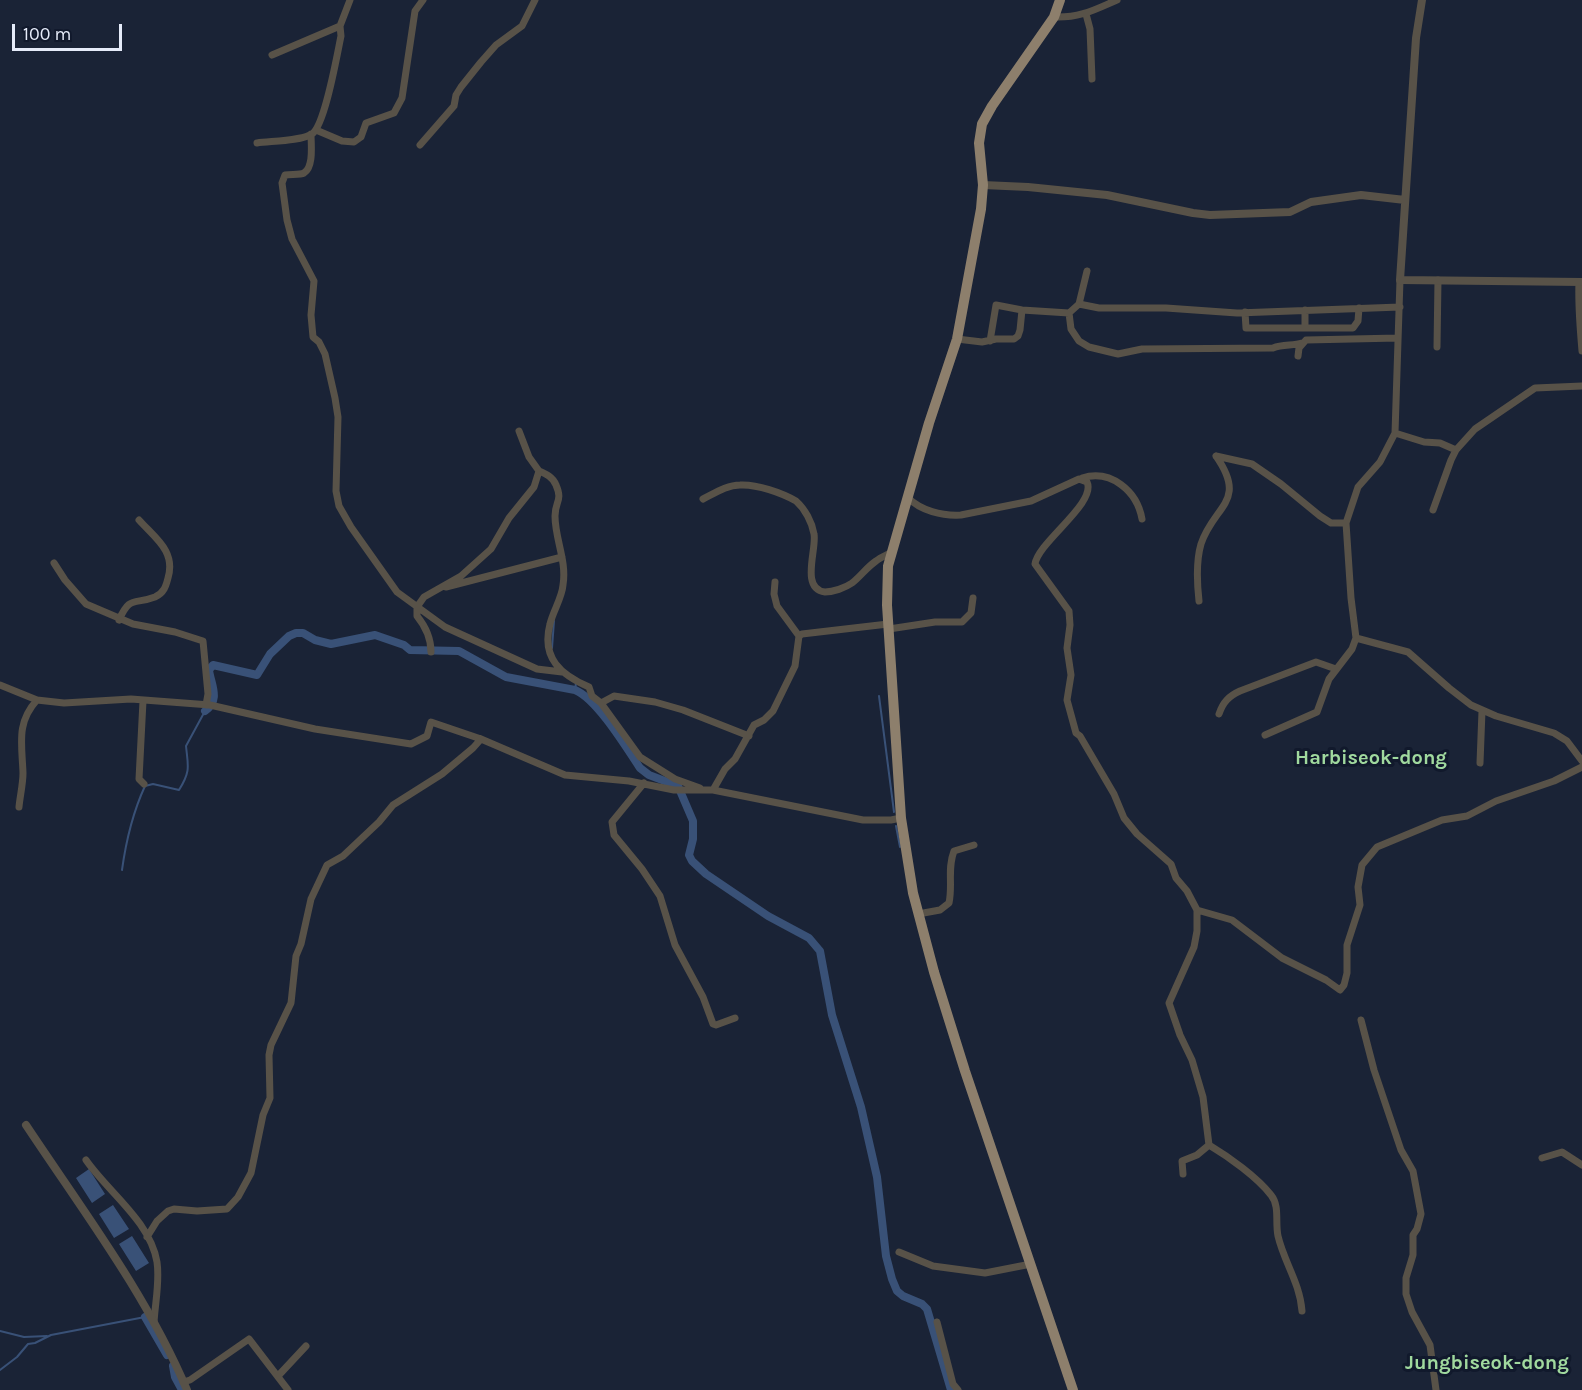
<!DOCTYPE html>
<html>
<head>
<meta charset="utf-8">
<style>
	body { margin:0 }
	#map { position:relative; width:1582px; height:1390px; overflow:hidden; background:#1a2336; font-family:Karla,sans-serif }
	canvas { display:block }
	.scale { position:absolute; left:12px; top:24px; width:110px; height:27px; box-sizing:border-box; border:3px solid #e5ebf9; border-top:0; padding-left:8px; font-size:18px; line-height:21px; white-space:nowrap; color:#e5ebf9; -webkit-text-stroke:4px #11192c; paint-order:stroke }
</style>
</head>
<body>
<div id="map">
<canvas width="1582" height="1390"></canvas>
<div class="scale">100 m</div>
</div>
<script>
const context = document.querySelector('canvas').getContext('2d');
context.lineJoin = 'round';
function fillPath(path, color) { context.fillStyle = color; context.fill(path, 'evenodd'); }
function stroke(path, color, width, dash) { context.strokeStyle = color; context.lineWidth = width; context.lineCap = dash ? 'butt' : 'round'; context.setLineDash(dash || []); context.stroke(path); }
function write(font, color, halo, rows, align = 'center') {
  context.font = font + ' Karla,sans-serif'; context.lineWidth = 6; context.setLineDash([]); context.textBaseline = 'middle'; context.strokeStyle = halo; context.fillStyle = color; for (const [text, x, y, turn = 0] of rows) {
    context.save(); context.translate(x, y); context.rotate((+turn || 0) * Math.PI / 180); context.textAlign = isNaN(turn) ? turn : align; if (halo) context.strokeText(text, 0, 0); context.fillText(text, 0, 0); context.restore();
  }
}
fillPath(new Path2D(`
	M89,1169l16,25 -13,9 -16,-25z
	M113,1205l16,24 -15,9 -15,-24z
	M132,1236l17,27 -13,8 -17,-27z`), '#395177');
stroke(new Path2D(`
	M552,648l2,-27
	M575,690l1,-7
	M879,696l15,116
	M896,826l4,21
	M122,870c4,-29 11,-58 23,-84l8,-2 26,6c12,-19 9,-24 7,-44l19,-35
	M0,1331l24,6 23,-1
	M0,1370l17,-13 11,-13 7,-1 16,-8 94,-18`), '#395177', 2);
stroke(new Path2D(`
	M205,711c16,-11 6,-26 4,-41l4,-5 44,10 13,-21 19,-18 7,-3h7l12,7 16,4 44,-9 29,10 6,5 49,1 47,26 69,13c22,9 51,57 65,78l9,7 29,11 15,35v18l-4,16 3,6 14,13 62,42 41,22 11,13 12,64 29,92 16,70 9,79 6,23 5,12 6,5 19,8 5,5 24,81
	M145,1317l22,38
	M173,1366l2,11 7,13`), '#395177', 8);
stroke(new Path2D(`
	M1086,14l4,15 2,50
	M1054,17c26,1 40,-7 63,-17
	M272,55l68,-29
	M316,130l26,11 12,1 7,-5 5,-14 28,-10 8,-15 13,-87 8,-11
	M311,134c0,10 3,33 -7,39 -4,2 -13,1 -19,2l-3,8 5,37 5,19 22,42 -3,34 2,22 6,5 6,12 10,44 3,19 -2,74 3,15 12,21 46,65 48,35 92,42 25,3
	M257,143c14,-2 44,-2 55,-9 13,-9 25,-79 29,-98l-1,-10 10,-26
	M420,145l34,-39 2,-11 5,-8 20,-25 15,-17 26,-19 13,-26
	M1579,282c-1,23 1,46 3,69
	M1079,304l20,4h67l71,5 163,-6
	M1245,312l1,16h107l5,-7 1,-13
	M1069,313l2,16 8,12 10,6 29,7 24,-5 131,-1c10,-4 20,-2 29,-5
	M1305,328v-18
	M957,339l25,3 14,-3h18l4,-3 2,-6 2,-20
	M990,341l6,-36 26,5 47,3 10,-9 8,-33
	M1437,347l1,-67
	M1298,356l1,-8 7,-8 92,-2
	M1395,433l29,9 16,1 16,7
	M1216,456l36,8 29,20 39,32 11,7h15
	M539,471c7,3 14,6 17,14 7,16 -1,16 -1,31 0,23 12,45 8,69 -1,13 -10,26 -13,39 -9,34 11,51 39,63l3,9 9,7 39,54 35,22 25,9
	M1082,478c29,-9 55,13 60,41
	M907,497c14,14 35,19 54,18l70,-14 48,-22 8,3c10,21 -49,60 -52,82l34,47 1,14 -3,23 4,27 -4,25 9,33 4,3 34,58 10,24 13,16 34,30 5,14 11,13 10,19v21l-3,16 -25,56 11,32 12,25 11,37 6,48c20,12 48,32 62,50 9,11 4,27 7,41 6,26 22,47 24,75
	M703,499c12,-6 24,-14 37,-14 17,-1 42,8 56,16 9,8 16,21 18,33 3,15 -14,55 11,58 8,0 20,-4 27,-9 8,-6 15,-16 24,-22 5,-4 11,-6 16,-9
	M1433,510l18,-50 5,-10 19,-21 60,-41 47,-2
	M54,563l11,17 21,24 47,20 42,8 28,9 5,53 -2,11
	M446,587l116,-30
	M1199,601c-2,-18 -3,-40 2,-57 13,-39 47,-42 15,-88
	M119,620c11,-25 15,-15 36,-23 9,-4 11,-11 13,-19 8,-27 -13,-40 -29,-58
	M889,629l46,-7h27l9,-9 2,-15
	M799,636l3,-2 86,-10
	M1356,638l52,14 41,36 22,17 25,11 58,17 13,8 15,20
	M431,652c0,-14 -5,-25 -14,-36v-9l7,-10 37,-21 30,-27 18,-31 25,-31 5,-16 -10,-14 -10,-26
	M0,685l37,15 27,3 67,-4 79,6 105,24 96,15 16,-8 4,-14 50,17 84,36 64,6 45,9h39l150,30h28l10,-2
	M143,701l-4,78 5,5
	M601,703l13,-7 41,6 28,8 66,26
	M1219,714c4,-12 10,-18 21,-23l76,-29 20,7
	M1265,735l52,-23 12,-33 23,-30 4,-11 -5,-40 -5,-75 12,-36 22,-25 15,-29 5,-153
	M1480,763l2,-52
	M644,783l-32,39 2,13 28,34 18,27 15,49 28,52 10,27 3,1 19,-7
	M713,790l12,-21 10,-10 19,-34 10,-5 9,-9 22,-45 4,-30 -22,-30 -3,-12 1,-12
	M19,807c1,-11 4,-23 4,-34 -1,-29 -7,-50 14,-73
	M1197,910l35,10 50,38 44,22 14,10 4,-5 3,-12v-28l13,-40 -2,-18 4,-22 15,-18 65,-27 25,-4 29,-15 58,-20 28,-14
	M918,914l22,-4 9,-7c4,-18 -2,-34 5,-52l20,-6
	M1361,1020l13,50 27,80 12,21 8,43 -4,15 -4,6v20l-7,23v16l6,18 18,33 6,45
	M1542,1158l20,-6 20,13
	M86,1160c22,32 64,61 71,102 3,20 -2,41 -3,61
	M1183,1174l-1,-13 15,-6 12,-10
	M147,1237l10,-16 11,-10 6,-2 23,2 30,-2 11,-12 13,-24 12,-58 7,-17 -1,-43 2,-10 20,-42 5,-47 5,-12 10,-45 16,-34 16,-9 36,-34 14,-17 49,-31 31,-26 8,-9
	M899,1252l34,14 52,7 46,-9
	M937,1322l16,62 5,6
	M278,1376l28,-30
	M183,1382l7,-2 59,-41 39,51`), '#585248', 7);
stroke(new Path2D(`
	M1422,0l-6,38 -16,242 182,2
	M983,185l45,2 79,8 86,18 17,2 80,-3 21,-10 50,-7 44,5
	M26,1125c57,86 121,170 161,265`), '#585248', 8);
stroke(new Path2D(`
	M1060,0l-6,17 -62,89 -10,18 -3,19 4,42 -2,24 -24,130 -28,84 -31,108 -10,35 -1,39 14,213 12,75 21,79 31,99 108,319`), '#8d7f6c', 10);
write('bold 20px', '#a0d99e', '#11192c', [
	["Harbiseok-dong",1371,758],
	["Jungbiseok-dong",1487,1363]
]);
</script>
</body>
</html>
